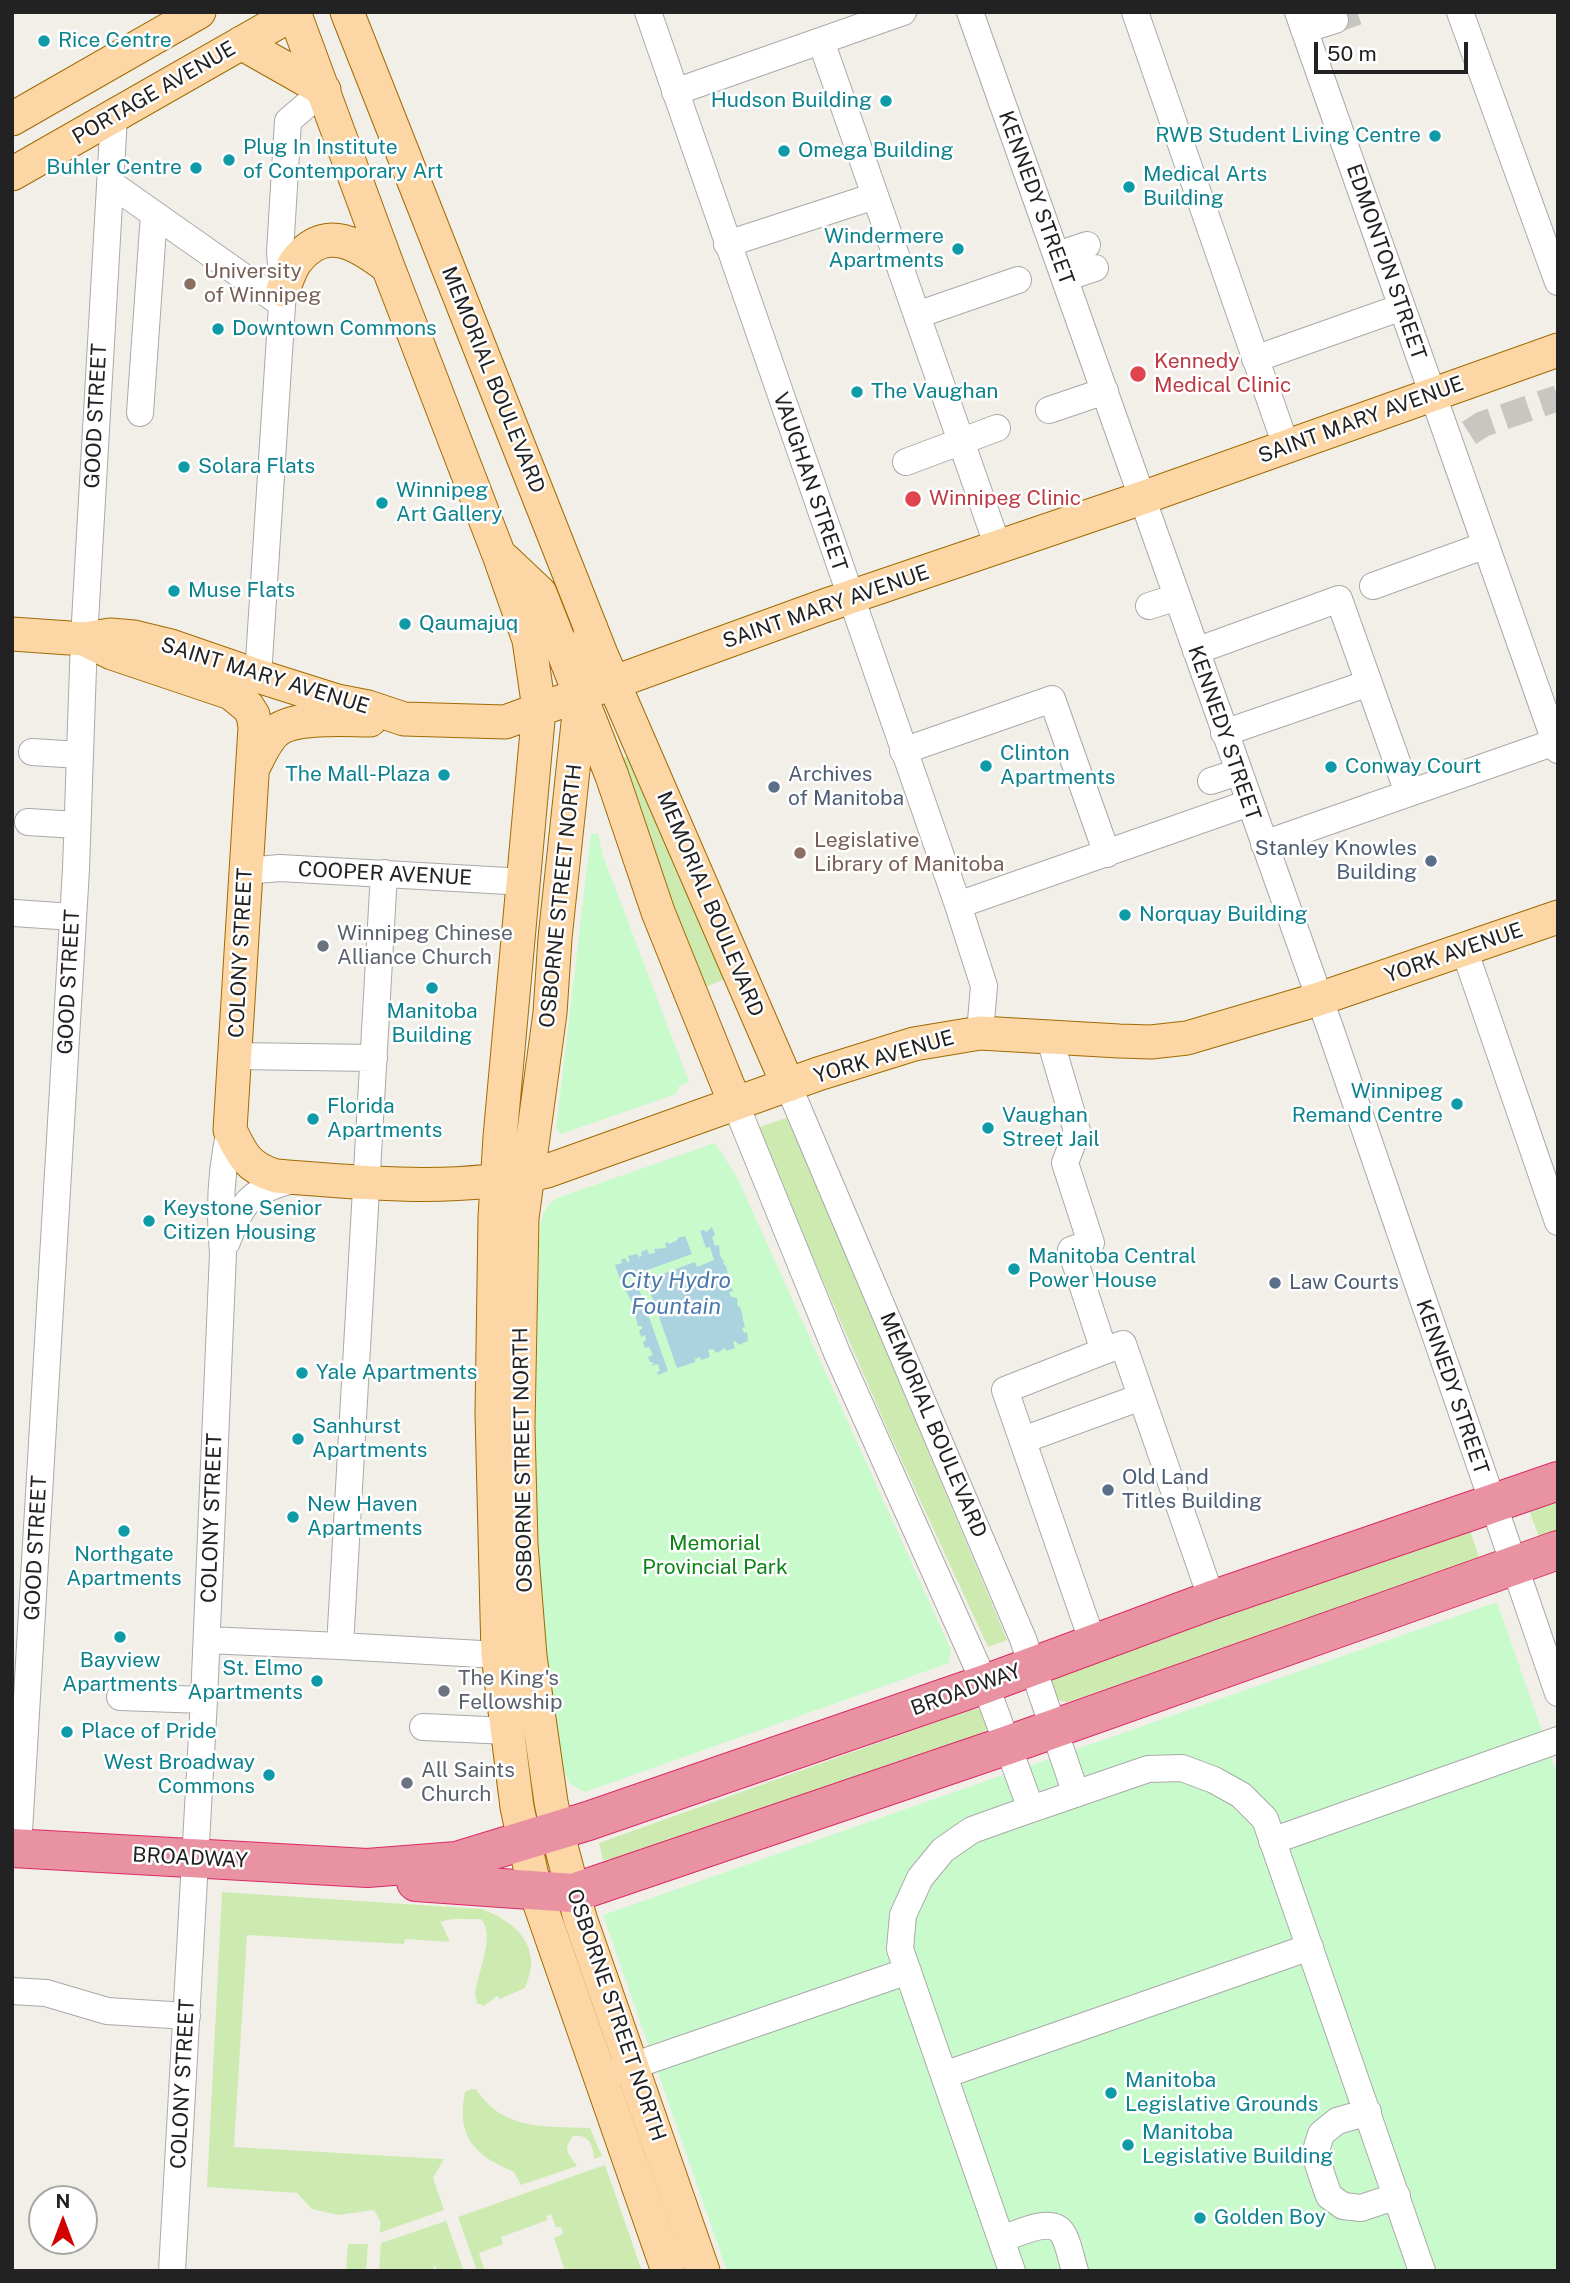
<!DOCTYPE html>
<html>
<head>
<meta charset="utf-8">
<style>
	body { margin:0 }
	#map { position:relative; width:1570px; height:2283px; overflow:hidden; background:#f2efe9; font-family:"Public Sans",sans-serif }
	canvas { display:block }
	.frame { position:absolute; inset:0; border:14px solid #222; pointer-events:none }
	.north { position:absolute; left:28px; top:2185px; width:70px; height:70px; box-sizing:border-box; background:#fff; border:2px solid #a7a7a7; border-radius:50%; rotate:0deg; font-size:19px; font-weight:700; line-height:28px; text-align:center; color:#222 }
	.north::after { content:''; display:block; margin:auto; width:24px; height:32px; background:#d40000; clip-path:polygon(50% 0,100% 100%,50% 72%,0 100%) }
	.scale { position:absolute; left:1314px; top:42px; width:154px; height:32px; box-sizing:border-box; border:4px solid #222; border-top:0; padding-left:9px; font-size:21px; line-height:24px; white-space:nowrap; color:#222; -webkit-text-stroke:5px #fff; paint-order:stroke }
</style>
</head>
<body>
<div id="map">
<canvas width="1570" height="2283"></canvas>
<div class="frame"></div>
<div class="north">N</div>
<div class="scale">50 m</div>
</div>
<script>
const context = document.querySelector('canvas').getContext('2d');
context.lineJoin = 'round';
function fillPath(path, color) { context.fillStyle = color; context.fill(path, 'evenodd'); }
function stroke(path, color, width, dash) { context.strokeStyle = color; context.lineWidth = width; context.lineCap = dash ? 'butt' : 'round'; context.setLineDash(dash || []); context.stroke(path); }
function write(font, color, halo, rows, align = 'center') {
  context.font = font + ' "Public Sans",sans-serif'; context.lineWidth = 5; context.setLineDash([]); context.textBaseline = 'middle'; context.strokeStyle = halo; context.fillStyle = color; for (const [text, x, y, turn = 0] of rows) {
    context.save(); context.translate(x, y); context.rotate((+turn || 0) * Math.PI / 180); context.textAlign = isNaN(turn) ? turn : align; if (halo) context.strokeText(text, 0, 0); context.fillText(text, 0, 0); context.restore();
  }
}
fillPath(new Path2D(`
	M622,757h9l96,221 -26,11 -79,-225z
	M786,1118l6,8 215,514 -19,7 -98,-212 -129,-297 -1,-11z
	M1558,1497v37l-18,6 -12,-33z
	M1469,1527l11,33 -412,142c-17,-1 -20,-12 -17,-27z
	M983,1708l6,20 -9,6 -349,123 -28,3 -4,-17 371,-133z
	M222,1892l260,17c22,9 47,23 49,51 1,8 -3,20 -6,28l-25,11 -3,-3 -13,10 -7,-3 -2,-9c2,-20 21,-59 6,-75 -13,1 -29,-2 -40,3l9,20 -45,-3 -1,5 -157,-9 -13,212 210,12 -11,19 11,32 -65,23 2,-11 -7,-12 -36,5 -26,-6 -15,-16 -90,-6z
	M471,2089h5c27,42 69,37 114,39l12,28 -8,3c-1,-14 -5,-25 -21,-23l-6,10 1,7 9,13 -56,19 -7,-13c-40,-17 -58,-35 -49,-80z
	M605,2165l37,106h-77l-11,-33 9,-4 -2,-7h-5l-5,-13 -5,2 2,4 -47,17 2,7 -24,9 6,18h-8l-19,-54z
	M446,2221l18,50h-27l-3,-7 -1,7h-54l2,-28z
	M348,2244h20l-2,27h-20z`), '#cdebb0');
fillPath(new Path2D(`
	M591,834h7l5,22 86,226 -10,4 -3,8 -115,40 -5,-5z
	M715,1143l22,34 214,473 -2,13 -364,129 -15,-8 -9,-19 -17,-116 -9,-185 4,-216c1,-20 0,-39 18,-50z
	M1497,1602l61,175v494h-831l-124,-356z`), '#c8facc');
fillPath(new Path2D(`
	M712,1227l3,8 -3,2 3,9 4,-1 1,11 4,5 -1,2 3,3 3,13 -4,2 3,8 4,-1 1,3 -4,1 2,5 6,1 1,9h2c3,8 2,11 5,20l-3,1 2,5 3,-1 1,9 -10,4 -2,-4 -3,1 2,6 -9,3 -1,-3 -8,5 -4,-4 -5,1 2,7 -9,3 -1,-3 -5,2v3l-18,6 -31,-88 49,-18 2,5 17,-7 -4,-13 -4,1 -6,-17 4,-1 2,2z
	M685,1236l7,18 -72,26 -5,-15 7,-2 -1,-3 4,-2 2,4 3,-1 -2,-5 9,-2 2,3 3,-1 -1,-4 6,-3 2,5 6,-1 -1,-4 12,-1 -1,-5 3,-1 1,2 9,-4 -1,-2z
	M637,1283l31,88 -10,4 -1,-3 3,-1 -2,-7 -7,2 3,-3 -4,-1 -2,-5 5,-2 -4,-8 -4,1 -2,-6 3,-2 -1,-5 -4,2 -2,-7 3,-1v-3h-4l-3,-12 -4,-6 7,-3 -2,-5 -4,2 -8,-15z`), '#aad3df');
stroke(new Path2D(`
	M1335,20l22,-8
	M1469,433l14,-9 75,-26`), '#c8c6c1', 26, [26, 13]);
const minor = new Path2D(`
	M648,12l310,893 26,81 -4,47
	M970,12l359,1013 229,668
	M1135,12l151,434
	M1298,12l260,738
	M1460,12l98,270
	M1304,30l31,-10
	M821,41l177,506
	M675,92l228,-80
	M110,183l172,121
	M727,244l148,-48
	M1057,255l30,-10
	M1065,278l30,-10
	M917,315l101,-35
	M1255,359l147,-52
	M1049,410l56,-19
	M140,413l14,-199
	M906,462l91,-34
	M1373,586l113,-41
	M1149,606l28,-9
	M1196,651l143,-52 69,194
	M258,676l25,-386 -3,-38 8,-131 36,-31
	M1224,733l145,-50
	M903,751l149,-52 55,155
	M32,752l48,3
	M1211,781l27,-9
	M28,822l49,3
	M1264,844l291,-102
	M245,871l35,-3 245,14
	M384,873l-44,773 176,10
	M958,905l291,-102
	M14,913l59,4
	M1464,949l94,273
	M1049,1036l28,95 -12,32 26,80 -20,7 33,101 19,-7 89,256
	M235,1056l139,2
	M788,1085l235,554 53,155
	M735,1103l102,250 148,331 46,125
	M227,1242c16,-44 26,-52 70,-63
	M1023,1440l118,-43
	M207,1640l133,6
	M1093,1643l-88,-253 99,-39
	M120,1697l84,3
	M423,1727l84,4
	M1272,1841l286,-101
	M18,1848l58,-979 8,-230 30,-523
	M12,1991l34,2 61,18 80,5
	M615,2072l293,-101
	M944,2075l366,-128
	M1368,2112l-31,9 -16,13 -6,20 7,22 7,20 14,10 18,2 36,-12
	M1002,2239c15,-5 50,-24 61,-5 6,10 8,25 12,37
	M172,2271l32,-571 19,-447c-4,-41 -2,-83 7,-123
	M1012,2271l-112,-322 3,-34 17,-37 23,-28 29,-20 42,-15 134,-46 34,-1 32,12 27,15 24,24 157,452`);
const major = new Path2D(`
	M294,12l94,255 111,288 30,85 10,69 -39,428 -5,80 -3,196 6,242 19,152 18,83 133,381
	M347,12l254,642 187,431
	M241,43l83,47
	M12,119l187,-107
	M12,174l284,-162
	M283,290c4,-10 8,-23 14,-30 30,-37 62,-15 91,7
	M504,559l36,34 72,183 46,136 77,191
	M591,628l-10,67 -26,243 -5,75 -28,205 -4,209 3,117 9,112 21,146 6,29 23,87 123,353
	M12,634l72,5 26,-4 24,2 37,9 87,30 79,25 31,6 36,12 101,3 319,-116 318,-108 416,-148
	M84,639l28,14 119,40 17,14 5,8 2,12 -25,403c12,25 18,38 46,46 90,7 183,17 271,-5l271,-97 96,-30 66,-11 139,8 32,1 36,-4 132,-39 239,-82
	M254,766c6,-11 11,-24 20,-33 17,-18 72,-13 96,-13`);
const highway = new Path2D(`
	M12,1848l355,20 90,-7 131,-40 397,-137 227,-84 346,-119
	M416,1882l157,11 435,-148 550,-195`);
stroke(minor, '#a9a9a9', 28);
stroke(major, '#a06b00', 35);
stroke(highway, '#dc2a67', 40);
stroke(minor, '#fff', 26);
stroke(major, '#fcd6a4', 33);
stroke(highway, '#e892a2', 38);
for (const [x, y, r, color] of [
	[44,41,7,"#0f9aa8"],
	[886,101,7,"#0f9aa8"],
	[1435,136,7,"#0f9aa8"],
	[784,151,7,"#0f9aa8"],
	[229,160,7,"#0f9aa8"],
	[196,168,7,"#0f9aa8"],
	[1129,187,7,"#0f9aa8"],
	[958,249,7,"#0f9aa8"],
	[190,284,7,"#8d6e63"],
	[218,329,7,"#0f9aa8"],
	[1138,374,9,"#e0444e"],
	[857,392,7,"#0f9aa8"],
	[184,467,7,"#0f9aa8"],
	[913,499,9,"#e0444e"],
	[382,503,7,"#0f9aa8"],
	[174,591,7,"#0f9aa8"],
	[405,624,7,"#0f9aa8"],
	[986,766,7,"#0f9aa8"],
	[1331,767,7,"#0f9aa8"],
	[444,775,7,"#0f9aa8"],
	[774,787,7,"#5c6f8a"],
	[800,853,7,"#8d6e63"],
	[1431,861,7,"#5c6f8a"],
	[1125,915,7,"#0f9aa8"],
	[323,946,7,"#6b7280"],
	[432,988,7,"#0f9aa8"],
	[1457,1104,7,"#0f9aa8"],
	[313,1119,7,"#0f9aa8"],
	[988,1128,7,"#0f9aa8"],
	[149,1221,7,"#0f9aa8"],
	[1014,1269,7,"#0f9aa8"],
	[1275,1283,7,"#5c6f8a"],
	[302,1373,7,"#0f9aa8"],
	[298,1439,7,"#0f9aa8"],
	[1108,1490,7,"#5c6f8a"],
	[293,1517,7,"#0f9aa8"],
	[124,1531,7,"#0f9aa8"],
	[120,1637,7,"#0f9aa8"],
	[317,1681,7,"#0f9aa8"],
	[444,1691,7,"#6b7280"],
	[67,1732,7,"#0f9aa8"],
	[269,1775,7,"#0f9aa8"],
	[407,1783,7,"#6b7280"],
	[1111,2093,7,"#0f9aa8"],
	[1128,2145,7,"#0f9aa8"],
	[1200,2218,7,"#0f9aa8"]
]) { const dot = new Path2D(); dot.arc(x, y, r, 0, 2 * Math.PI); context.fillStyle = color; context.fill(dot); stroke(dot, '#fff', 2.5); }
write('21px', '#0d838f', '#fff', [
	["Rice Centre",58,41],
	["Hudson Building",872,101,"right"],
	["RWB Student Living Centre",1421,136,"right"],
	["Plug In Institute",243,148],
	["of Contemporary Art",243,172],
	["Omega Building",798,151],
	["Buhler Centre",182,168,"right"],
	["Medical Arts",1143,175],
	["Building",1143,199],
	["Windermere",944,237,"right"],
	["Apartments",944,261,"right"],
	["Downtown Commons",232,329],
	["The Vaughan",871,392],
	["Solara Flats",198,467],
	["Winnipeg",396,491],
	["Art Gallery",396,515],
	["Muse Flats",188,591],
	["Qaumajuq",419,624],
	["Clinton",1000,754],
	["Apartments",1000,778],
	["Conway Court",1345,767],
	["The Mall-Plaza",430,775,"right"],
	["Norquay Building",1139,915],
	["Manitoba",432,1012,"center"],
	["Building",432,1036,"center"],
	["Winnipeg",1443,1092,"right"],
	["Remand Centre",1443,1116,"right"],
	["Florida",327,1107],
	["Apartments",327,1131],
	["Vaughan",1002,1116],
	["Street Jail",1002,1140],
	["Keystone Senior",163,1209],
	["Citizen Housing",163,1233],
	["Manitoba Central",1028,1257],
	["Power House",1028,1281],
	["Yale Apartments",316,1373],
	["Sanhurst",312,1427],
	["Apartments",312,1451],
	["New Haven",307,1505],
	["Apartments",307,1529],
	["Northgate",124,1555,"center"],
	["Apartments",124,1579,"center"],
	["Bayview",120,1661,"center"],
	["Apartments",120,1685,"center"],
	["St. Elmo",303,1669,"right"],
	["Apartments",303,1693,"right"],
	["Place of Pride",81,1732],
	["West Broadway",255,1763,"right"],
	["Commons",255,1787,"right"],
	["Manitoba",1125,2081],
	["Legislative Grounds",1125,2105],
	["Manitoba",1142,2133],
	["Legislative Building",1142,2157],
	["Golden Boy",1214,2218]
], 'left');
write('21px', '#222', '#fff', [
	["PORTAGE AVENUE",154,93,-30],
	["KENNEDY STREET",1036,198,70],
	["EDMONTON STREET",1386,262,71],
	["MEMORIAL BOULEVARD",493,380,68],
	["GOOD STREET",96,416,-87],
	["SAINT MARY AVENUE",1361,420,-20],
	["VAUGHAN STREET",810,482,71],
	["SAINT MARY AVENUE",826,607,-19],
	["SAINT MARY AVENUE",265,676,17],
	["KENNEDY STREET",1224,733,71],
	["COOPER AVENUE",385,874,3],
	["OSBORNE STREET NORTH",561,896,-84],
	["MEMORIAL BOULEVARD",710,904,67],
	["COLONY STREET",241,953,-87],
	["YORK AVENUE",1454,953,-19],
	["GOOD STREET",69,982,-87],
	["YORK AVENUE",884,1057,-16],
	["KENNEDY STREET",1452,1387,71],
	["MEMORIAL BOULEVARD",933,1425,67],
	["OSBORNE STREET NORTH",523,1460,-91],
	["COLONY STREET",212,1518,-88],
	["GOOD STREET",36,1548,-87],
	["BROADWAY",966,1690,-20],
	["BROADWAY",190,1858,3],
	["OSBORNE STREET NORTH",616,2015,71],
	["COLONY STREET",183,2084,-87]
]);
write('21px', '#785e54', '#fff', [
	["University",204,272],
	["of Winnipeg",204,296],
	["Legislative",814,841],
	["Library of Manitoba",814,865]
], 'left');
write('21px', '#be3a42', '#fff', [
	["Kennedy",1154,362],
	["Medical Clinic",1154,386],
	["Winnipeg Clinic",929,499]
], 'left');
write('21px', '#4e5e75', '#fff', [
	["Archives",788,775],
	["of Manitoba",788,799],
	["Stanley Knowles",1417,849,"right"],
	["Building",1417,873,"right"],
	["Law Courts",1289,1283],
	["Old Land",1122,1478],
	["Titles Building",1122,1502]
], 'left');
write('21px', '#5b616d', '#fff', [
	["Winnipeg Chinese",337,934],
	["Alliance Church",337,958],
	["The King's",458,1679],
	["Fellowship",458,1703],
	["All Saints",421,1771],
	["Church",421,1795]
], 'left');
write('21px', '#0c8416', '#fff', [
	["Memorial",715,1544],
	["Provincial Park",715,1568]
]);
write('italic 23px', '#4a7aab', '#fff', [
	["City Hydro",676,1281],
	["Fountain",676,1307]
]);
</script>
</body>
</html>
